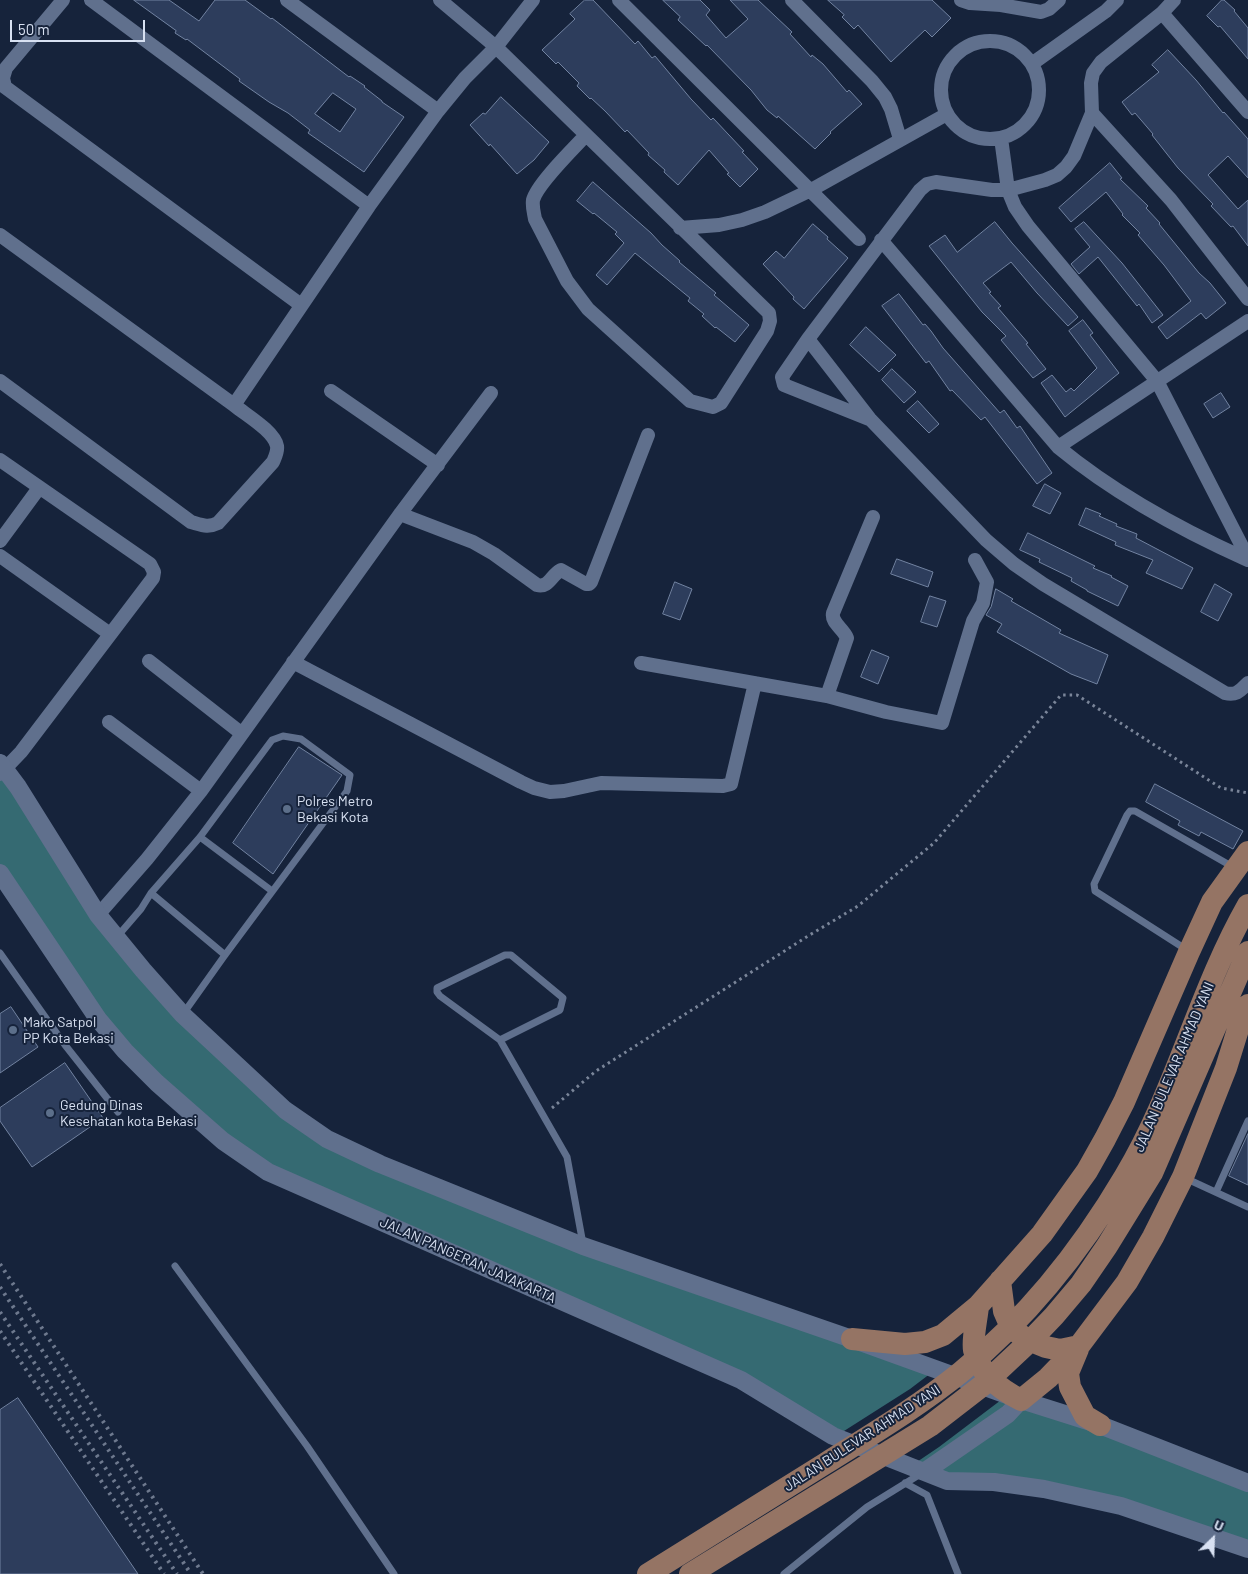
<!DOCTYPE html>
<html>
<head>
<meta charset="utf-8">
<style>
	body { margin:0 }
	#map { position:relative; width:1248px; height:1574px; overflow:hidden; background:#16233b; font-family:Barlow,sans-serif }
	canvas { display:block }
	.north { position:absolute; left:1188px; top:1514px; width:50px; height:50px; -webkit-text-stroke:4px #16233b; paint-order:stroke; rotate:24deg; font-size:14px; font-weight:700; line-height:20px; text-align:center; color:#d8e1f2 }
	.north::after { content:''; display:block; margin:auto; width:18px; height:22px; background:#d8e1f2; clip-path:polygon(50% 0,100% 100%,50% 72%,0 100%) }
	.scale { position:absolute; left:10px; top:20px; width:135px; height:22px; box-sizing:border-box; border:2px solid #d8e1f2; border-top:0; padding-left:6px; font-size:15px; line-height:18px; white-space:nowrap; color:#d8e1f2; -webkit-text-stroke:4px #16233b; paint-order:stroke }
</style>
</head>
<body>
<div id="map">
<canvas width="1248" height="1574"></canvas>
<div class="north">U</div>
<div class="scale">50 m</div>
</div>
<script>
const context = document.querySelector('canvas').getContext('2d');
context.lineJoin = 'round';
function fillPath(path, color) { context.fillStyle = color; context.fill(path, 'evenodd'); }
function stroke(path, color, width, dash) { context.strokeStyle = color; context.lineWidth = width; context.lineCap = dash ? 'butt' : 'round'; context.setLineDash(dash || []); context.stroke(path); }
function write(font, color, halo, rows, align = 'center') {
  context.font = font + ' Barlow,sans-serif'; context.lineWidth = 4; context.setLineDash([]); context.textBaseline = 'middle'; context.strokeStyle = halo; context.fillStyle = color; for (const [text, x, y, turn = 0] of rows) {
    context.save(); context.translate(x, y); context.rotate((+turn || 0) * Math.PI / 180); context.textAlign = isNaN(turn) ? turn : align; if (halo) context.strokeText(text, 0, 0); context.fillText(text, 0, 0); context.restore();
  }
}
fillPath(new Path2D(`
	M0,763l98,152 187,195 95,54 868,319v66l-127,-43 -174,-25 -110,-45 -96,-56 -473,-208 -111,-89 -157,-207z`), '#356a72');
fillPath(new Path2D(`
	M935,1370l74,24 -70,53 -31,21 -75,-30 77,-49z`), '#16233b');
const building = new Path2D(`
	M134,0h35l30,21 16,-21h30l26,19 1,-1 77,59 1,-1 15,10 -1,1 18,14v1l22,15 -40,55 -56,-39 2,-3 -22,-17 -19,-11 -30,-21 1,-2 -53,-40 -1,1 -11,-7 1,-2zM333,93l23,16 -16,23 -25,-18z
	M585,0h8l42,44 3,-3 14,17 3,-2 36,43 20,21 2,-2 31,33 -2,1 16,17 -18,18 -13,-13 2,-1 -20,-23 -31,35 -14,-13 1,-2 -17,-15 1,-2 -22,-23 -2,2 -20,-21 -14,-13 -1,1 -13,-13 2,-3 -21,-21 -2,2 -14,-14 33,-31 -5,-5z
	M663,0h37l10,10 -4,5 20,23 22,-19 -18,-19h28l34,32 -2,2 21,23 1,-2 11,9 24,28 2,-2 13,14 -32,28 1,1 -16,16 -37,-33 -1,2 -10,-8 -16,-20 -44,-45 -1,1 -28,-26 2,-3z
	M828,0h104l19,18 -19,19 -7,-7 -34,32 -33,-37 -4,4 -12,-12 2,-2z
	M1222,0h2l11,10 -1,1 14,17v31l-28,-33 -2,1 -11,-11z
	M1168,50l28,30 27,33 1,-1 24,27v39l-20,-22 -20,19 30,34 10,-9v46l-15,-20 -2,1 -20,-21 2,-2 -35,-36 -26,-33 1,-1 -18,-21 -3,2 -10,-13 37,-30 -7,-7z
	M501,97l48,45 -15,18 -17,14 -27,-30 -1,2 -19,-21 13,-12 2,1z
	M1110,163l12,15 -2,1 28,27 -2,2 14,15 -1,1 40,49 11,10 16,20 -20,16 -5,-6 -34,26 -9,-12 33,-26 -27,-36 -26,-30 2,-2 -18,-18 1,-1 -17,-22 -35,30 -12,-14z
	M593,182l58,51 11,12 18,16 -1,1 37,31 -2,2 35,30 -14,17 -19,-15 -1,1 -13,-12 2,-2 -16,-13 2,-3 -55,-45 -28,32 -11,-10 28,-32 -9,-9 2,-2 -23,-19 -1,1 -16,-13z
	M995,222l17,21 66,74 -10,9 -31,-33 -26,-31 -28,21 8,9 -2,1 12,13 -3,2 30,35 -2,1 20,25 -13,9 -32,-38 5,-4 -24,-24 -53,-66 16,-11 12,17z
	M1084,222l38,41 41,52 -11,8 -13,-19 -2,2 -39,-49 -19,17 -8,-10 19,-17 -15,-18z
	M813,224l15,13 -1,2 21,19 -44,51 -11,-10 1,-2 -31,-33 13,-13 8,7z
	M899,294l24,31 2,-1 6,7 12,17 57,65 4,-3 13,18 3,-2 32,47 -15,11 -52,-67 -4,3 -29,-30 -2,1 -21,-30 -3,2 -44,-57z
	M1083,320l10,13 -3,2 29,38 -54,44 -24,-34 11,-8 14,17 5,-4 3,3 23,-23 -28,-37z
	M866,327l30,28 -17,17 -29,-27z
	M892,369l24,23 -12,11 -22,-23z
	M1221,393l9,14 -17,11 -9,-14z
	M918,401l21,23 -10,9 -22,-22z
	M1045,484l16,9 -11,21 -17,-8z
	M1086,508l15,6 -2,2 18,8 -1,2 21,8 -1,4 57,30 -11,21 -36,-16 7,-13 -38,-15 1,-3 -37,-17z
	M1028,533l67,33 -2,2 19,8 -1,1 17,9 -10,20 -31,-15v-1l-16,-9 1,-3 -33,-16 1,-3 -20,-9z
	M897,559l36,13 -5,15 -37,-13z
	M675,582l17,7 -12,31 -17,-6z
	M1215,584l17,10 -14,27 -17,-9z
	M996,589l17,10 -2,2 50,29 -2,3 49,22 -11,29 -26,-10 -74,-42 5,-8 -16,-9 5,-8z
	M930,596l16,5 -9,26 -16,-5z
	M872,650l17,7 -11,27 -17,-7z
	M299,747l43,28 -69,99 -40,-31z
	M1155,784l88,47 -10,18 -32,-17 -2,4 -21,-11 2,-4 -34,-19z
	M11,1007l27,40 -38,26v-59z
	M65,1063l38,55 -71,49 -32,-46v-13z
	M1248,1134v51l-19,-9z
	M18,1398l120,176h-138v-164z`);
fillPath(building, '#2d3d5c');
stroke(building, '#7283a1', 1);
stroke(new Path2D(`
	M552,1108l44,-37 212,-135 50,-30 76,-63 127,-148h16l144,93 27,5`), '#7a8599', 3, [2.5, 4]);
stroke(new Path2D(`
	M200,837l72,54
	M151,893l74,62
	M116,938l25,-29 10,-16 49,-56 72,-97 11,-4 18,3 49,36 -3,16 -122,164 -42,59
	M1187,950l-92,-59 -1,-7 33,-69 3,-4h5l98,56
	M0,953l65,92 53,67
	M500,1040l60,-30 3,-12 -52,-43h-6l-68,33v4l3,4 60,44 67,117 16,87
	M1185,1178l63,29
	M1216,1192l32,-71
	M175,1266l132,180 87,128
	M905,1483l22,12 31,79
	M784,1574l83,-67 55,-34`), '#60708d', 7);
stroke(new Path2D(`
	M63,0l-57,68 -3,10 2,9 296,218
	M91,0l278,206
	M287,0l151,111
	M440,0l56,47 273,266 1,8 -3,10 -46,72 -8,4 -23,-6 -102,-92 -21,-28 -32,-62c-1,-6 -3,-12 -2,-19 4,-16 41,-52 53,-65
	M619,0l240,239
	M792,0l80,81 13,16 6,12 9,30
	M961,0l9,3 31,2 40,7 8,-3 10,-9
	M1174,0l-12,13 -61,49 -8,11 -2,10 1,30 -18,43 -8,11 -9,8 -12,5 -37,10h-16l-56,-8 -9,2 -7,6 -112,149 62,80 116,121 28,24 29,20 182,109c11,3 15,-2 23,-10
	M1162,13l86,99
	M941 90a49 49 0 1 1 98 0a49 49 0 1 1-98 0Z
	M1033,63l73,-52 11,-11
	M1092,113l79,87 77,99
	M1001,138l7,52 7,17 13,19 129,155 91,177
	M680,228l39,-3 23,-5 23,-8 46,-22 136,-76
	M0,235l234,170c12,10 40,26 43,41 1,6 -2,11 -4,16l-55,61c-10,5 -16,2 -27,-1l-191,-141
	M881,240l177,207c57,47 123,83 190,113
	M808,339l-26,38 2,8 85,34
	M331,391l107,74
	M234,405l135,-199 69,-95 27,-33 31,-31 37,-47
	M1058,447l190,-126
	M0,460l150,104 4,8 -1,6 -132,174 -21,22
	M400,514l73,28 21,12 43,31c12,3 14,-10 24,-15l25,14h3l2,-2 57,-147
	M0,541l39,-53
	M0,556l110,78
	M149,661l92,72
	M293,662l228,120 13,6 16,4 14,-1 37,-8 122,3 8,-2 24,-101
	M641,663l186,33 59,16 56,11 31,-102 10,-18 4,-21 -12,-22
	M827,696l20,-58c-4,-10 -16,-15 -14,-25l40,-96
	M109,722l92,69
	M98,915l49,-56 54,-68 199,-277 91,-121`), '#60708d', 14);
stroke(new Path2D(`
	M0,763l18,24 80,128 45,55 40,45 102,95 42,29 53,25 203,82 269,93 169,61 79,25 148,58
	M0,873l98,146 27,32 32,32 66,58 45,31 473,208 92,56 114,45 47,1 50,7 77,17 127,43
	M924,1472l84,-58 13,-14`), '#60708d', 18);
stroke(new Path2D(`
	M1000,1281l4,30 7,16 13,11 22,9 14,3 19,-4
	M978,1306c-1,12 -6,33 -4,44 6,24 27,40 47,50l27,-22 31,-32 48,-64 26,-45 30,-60 43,-109 14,-45 8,-18
	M852,1339l53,5 20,-2 18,-7 35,-29 64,-72 45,-63 18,-32 19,-37 65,-150 23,-50 36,-50
	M1078,1349l-10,24 2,14 15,29 15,9
	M648,1574c60,-37 119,-74 178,-111 46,-29 93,-57 135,-91 66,-54 121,-123 164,-196 51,-85 74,-185 123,-271
	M690,1574l240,-148 53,-41 48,-45 23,-24 27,-32 26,-38 45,-73 96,-221`), '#957464', 22);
stroke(new Path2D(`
	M0,1264l203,310
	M0,1287l191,287
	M0,1312l177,262
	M0,1331l164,243`), '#6e798e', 4, [2.5, 5]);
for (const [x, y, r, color] of [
	[287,809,5,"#5c6f8a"],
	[13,1030,5,"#5c6f8a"],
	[50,1113,5,"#5c6f8a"]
]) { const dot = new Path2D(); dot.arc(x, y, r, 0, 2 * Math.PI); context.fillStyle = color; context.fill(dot); stroke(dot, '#16233b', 2); }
write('14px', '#d8e1f2', '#16233b', [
	["Polres Metro",297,801],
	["Bekasi Kota",297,817],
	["Mako Satpol",23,1022],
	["PP Kota Bekasi",23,1038],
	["Gedung Dinas",60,1105],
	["Kesehatan kota Bekasi",60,1121]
], 'left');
write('14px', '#d8e1f2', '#16233b', [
	["JALAN BULEVAR AHMAD YANI",1174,1067,-67],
	["JALAN PANGERAN JAYAKARTA",468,1260,24],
	["JALAN BULEVAR AHMAD YANI",862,1438,-33]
]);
</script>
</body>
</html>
